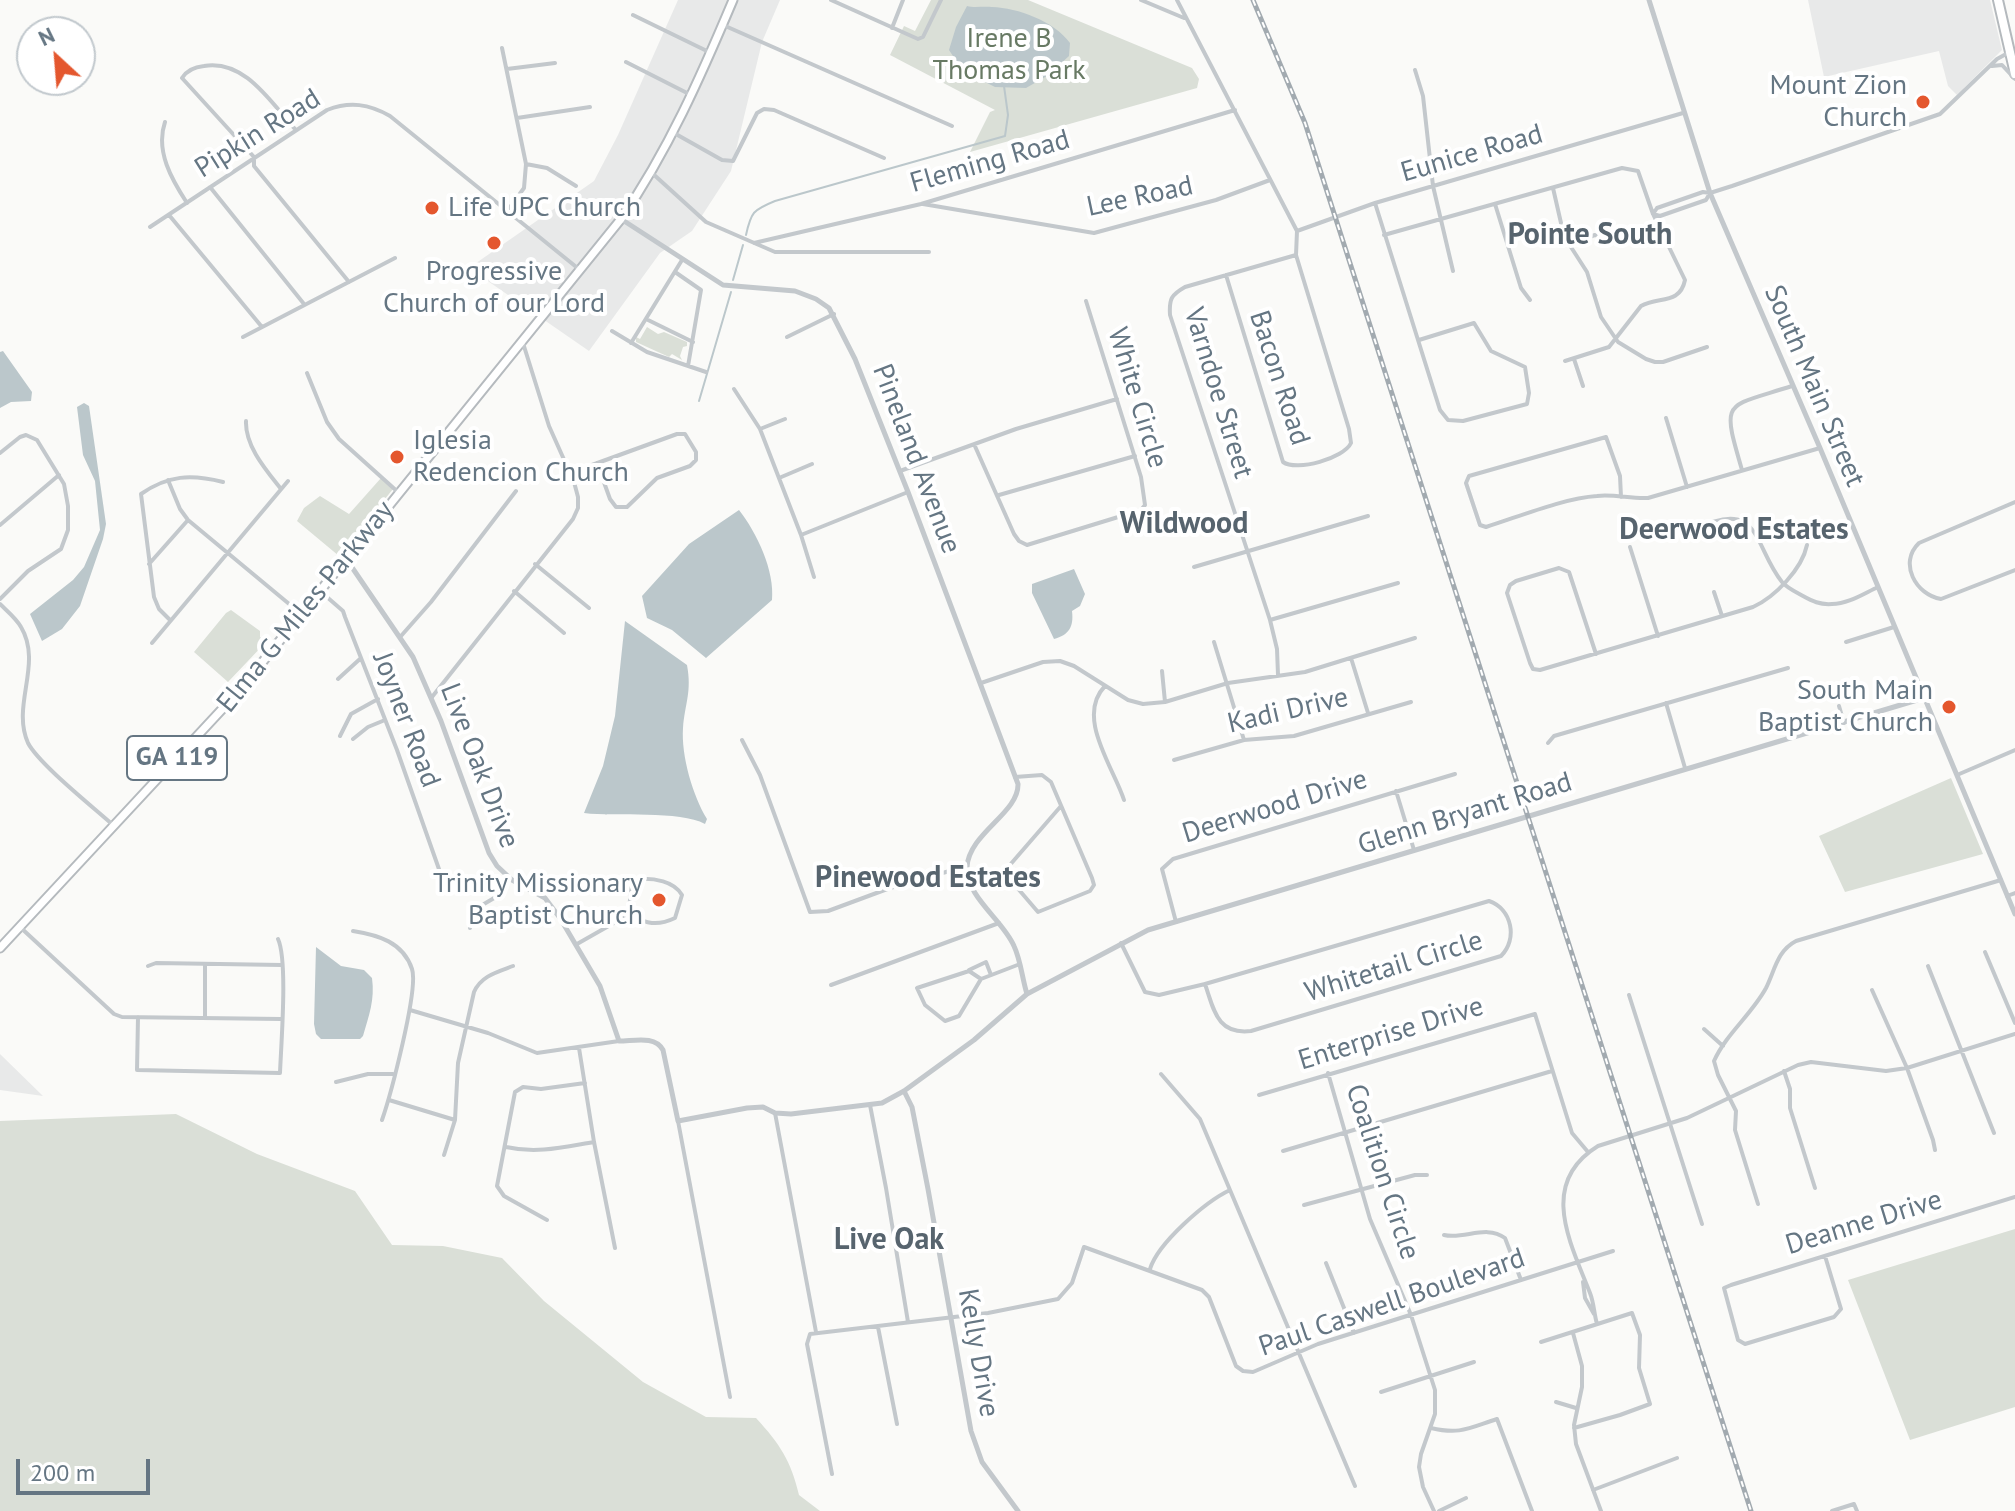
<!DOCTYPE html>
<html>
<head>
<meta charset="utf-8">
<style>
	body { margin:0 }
	#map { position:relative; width:2015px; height:1511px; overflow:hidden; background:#fafaf8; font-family:"PT Sans",sans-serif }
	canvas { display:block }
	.north { position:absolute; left:16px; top:16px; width:80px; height:80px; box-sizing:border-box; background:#fff; border:2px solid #c1c8cd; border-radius:50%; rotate:334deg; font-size:22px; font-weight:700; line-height:32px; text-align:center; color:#657683 }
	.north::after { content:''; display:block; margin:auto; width:28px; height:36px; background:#e4572e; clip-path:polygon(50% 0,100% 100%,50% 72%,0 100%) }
	.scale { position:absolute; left:16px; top:1459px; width:134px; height:36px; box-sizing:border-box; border:4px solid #657683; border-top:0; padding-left:10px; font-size:24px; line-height:28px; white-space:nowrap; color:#657683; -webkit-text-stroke:6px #fff; paint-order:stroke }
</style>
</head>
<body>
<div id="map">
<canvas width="2015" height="1511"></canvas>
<div class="north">N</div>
<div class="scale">200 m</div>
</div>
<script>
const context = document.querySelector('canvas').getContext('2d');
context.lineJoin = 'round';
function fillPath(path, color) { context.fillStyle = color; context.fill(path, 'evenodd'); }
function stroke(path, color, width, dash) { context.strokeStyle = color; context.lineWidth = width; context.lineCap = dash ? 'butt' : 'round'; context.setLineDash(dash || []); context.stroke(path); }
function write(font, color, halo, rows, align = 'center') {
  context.font = font + ' "PT Sans",sans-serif'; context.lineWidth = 8; context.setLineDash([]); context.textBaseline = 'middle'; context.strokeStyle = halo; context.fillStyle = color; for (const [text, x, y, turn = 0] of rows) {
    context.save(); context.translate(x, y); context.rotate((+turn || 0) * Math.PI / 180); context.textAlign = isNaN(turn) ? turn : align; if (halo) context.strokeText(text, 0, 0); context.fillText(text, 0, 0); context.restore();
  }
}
fillPath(new Path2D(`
	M678,0h102l-18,42 -31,129 -39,60 -32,22 -71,98 -120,-83 125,-87 24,-46z
	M1808,0h182l12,50 -45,45 -9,-9 -9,-35 -115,26z
	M0,1054l43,42 -43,-6z`), '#e8e9e9');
fillPath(new Path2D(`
	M931,0h97l164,68 7,11 -2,9 -227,64 20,-40 5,-2 -105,-55 14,-29 11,5z
	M647,327l11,7 6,-2 23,10v4l-4,1 -3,9 2,4 -10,-6 -3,3 -33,-15v-5l4,2z
	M381,478l12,11 -54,67 -42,-35 7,-13 16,-12 29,18z
	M231,610l29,21v6l6,5 -38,40 -34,-30 32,-39z
	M1951,778l32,76 -138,38 -26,-56z
	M176,1114l81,40 98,37 37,54 51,1 59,12 42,43 99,81 63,35 50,1c24,26 35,43 43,77l21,16h-820v-390z
	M2015,1229v178l-105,33 -62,-160z`), '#dadfd7');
fillPath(new Path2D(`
	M967,6c7,2 16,0 25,1 26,1 62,14 78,36l-1,13 -22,20 -21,12 -31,-1 -32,-16 -14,-21 7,-23z
	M3,351l29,41 -1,9 -20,1 -11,6v-56z
	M84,403l5,3 17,118 -3,15 -23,67 -18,23 -20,12 -12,-27 43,-34 11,-13 16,-37 -5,-49 -12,-26 -6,-48z
	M739,510c18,23 36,61 33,90l-66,58 -34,-28 -25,-12 -5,-22 47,-52z
	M1074,569l11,25 -5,12 -8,5c2,16 -3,24 -18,28l-22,-46v-9z
	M625,621l62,44c5,27 -2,38 -4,63 -2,28 10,68 24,91l-2,5c-25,-14 -89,-7 -121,-11l19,-47 12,-50z
	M316,947l25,19 23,4 8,8c3,22 -3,37 -9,58l-3,3h-39l-5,-5 -2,-10z`), '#bbc7cb');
stroke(new Path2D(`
	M746,235c5,-23 7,-25 29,-34l230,-65 3,-21 -4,-29
	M733,280l10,-35
	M699,401l32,-109`), '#bbc7cb', 2);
const primary = new Path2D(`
	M0,948l239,-257 382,-472c47,-68 80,-143 112,-219`);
const trunk = new Path2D(`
	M1998,0l17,74`);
stroke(primary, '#b5babe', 11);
stroke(trunk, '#b4b9bd', 12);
stroke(new Path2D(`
	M831,0l87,39 5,-2 18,-37
	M1141,0l43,18
	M1177,0l120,231
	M633,15l78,38
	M723,25l229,101
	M892,28l11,-28
	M502,48l24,116 -2,24 -16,22
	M626,62l65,33
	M1992,66l10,-1 13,14
	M507,69l48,-6
	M1415,70l8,26 10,90 20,85
	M517,118l73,-11
	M165,122c-10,29 7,58 22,81
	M295,129c-24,-26 -50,-70 -91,-63 -10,1 -17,4 -22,12l72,79v9l95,116
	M674,133l48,27 11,1 24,-48 7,-4 10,1 110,48
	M526,164l21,4 29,18
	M652,173l54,49 69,30h154
	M210,187l94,117
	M1553,188l8,35 8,21 18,28 14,45 17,25 28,17 9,3h8l44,-15
	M1375,203l65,207 8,10 15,1 64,-17 2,-11 -4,-26 -34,-16 -17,-28 -55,17
	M923,204l171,29 122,-33 54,-20
	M1495,204l26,84 9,12
	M1653,214l4,-6 46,-16 7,1 22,-7 208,-72 57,-55 11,-6
	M1653,214l7,2 46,-16 4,-7
	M169,215l93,112
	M150,227l177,-117c23,-9 42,-6 63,6l190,154
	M1297,231l78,-28 308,-90
	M1384,235l238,-67 16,3 15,43 32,66c-5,25 -27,16 -44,26l-32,41 -44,14
	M754,243l167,-39 314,-94
	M1569,244l26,-9 8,3
	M675,272l26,18 -13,76
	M1226,275l57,187c14,10 61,-4 68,-19l-2,-14 -53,-174 1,-24
	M646,319l47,23
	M612,331l35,21 59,20
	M243,337l152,-79
	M787,337l47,-23
	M631,343l51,-83
	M1574,359l9,27
	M307,373l20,49 12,17 60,54
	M734,389l26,40 41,106 13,42
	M1666,418l21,69
	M246,421c-1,25 20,49 35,68
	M760,429l25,-10
	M974,444l40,90 5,7 8,4 114,-35 4,-5 -4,-28 -55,-176
	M0,453l20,-16 6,-2 11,5 27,44 4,22v24l-7,19 -33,22 -28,28
	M1742,470c-21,-72 -18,-62 50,-84
	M900,471l116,-42 101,-30
	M570,473l107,-39h8l11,18v8l-6,6 -33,12 -30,29h-11l-6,-8 -13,-36
	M779,478l33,-14
	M168,480l12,29 8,11 112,93
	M999,495l136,-39
	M1621,497l-1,-21 -14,-39 -137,39 -3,7 14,42 6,2c32,-10 78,-29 111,-31 17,-2 34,3 51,2l172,-50
	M2015,502l-96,41c-21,20 -3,52 22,56l74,-29
	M0,525l59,-50
	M1694,530c67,-34 59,16 88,52 5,6 14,10 21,14 9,5 17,9 29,8 16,0 31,-10 46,-17
	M801,535l107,-43
	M1630,547l28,89
	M149,564l39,-44
	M535,564l54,44
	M1194,567l174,-51
	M320,591l23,20 2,6 52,133 43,122
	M514,591l50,42
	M1714,592l8,24
	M0,604c7,7 16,14 21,23 22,37 -10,78 7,116 11,21 65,64 85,82
	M169,619l-10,-10 -5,-12 -13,-103c27,-19 50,-20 82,-12
	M1270,620l128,-37
	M401,636l30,-34 85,-111
	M1214,642l30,98
	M1846,642l48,-15
	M152,643l136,-162
	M1596,654l-27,-82 -10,-4 -43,13 -6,4 -3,8 23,70 3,6 7,1 213,-63c22,-10 49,-38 54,-62
	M1351,658l17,55
	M1162,671l3,31
	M1278,675l-1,-26 -7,-29 -100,-305c-1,-16 1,-20 15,-28l111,-32
	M338,679l23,-21
	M981,683l62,-21 17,-1 14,5 54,34 15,4 22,-2 63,-19 77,-11 110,-34
	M1105,686c-30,31 9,82 19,114
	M432,697l141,-178 5,-11v-11l-4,-15 -25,-56 -26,-83
	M1666,703l19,65
	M1839,706l5,17
	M340,736l11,-22 27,-15
	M353,739l15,-12 17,-7
	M742,740l18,35 50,137 18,-1 62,-23 77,-22
	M1548,743l6,-7 234,-68
	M1174,760l70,-20 50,-4 117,-34
	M1957,775l58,-25
	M1015,777l27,-2 9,7 41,96 2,7 -4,6 -52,21 -30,-35 1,-11 52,-60
	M1396,791l18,59
	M2007,896l8,-3
	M1489,901c23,8 29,38 12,55l-250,75c-34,4 -37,-21 -46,-47z
	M1176,922l-14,-53 11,-10 282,-85
	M20,927l94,87 8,3 159,2
	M470,928l2,-17 29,-17 8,-17
	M353,931c25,4 50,11 59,38 7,20 -22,128 -30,151
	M1121,943l24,49 14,3 46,-11
	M577,944l51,-29 4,-30 6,-6c16,-1 36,2 44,16l-7,23c-19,9 -28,5 -47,-3
	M1985,952l30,71
	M148,966l8,-3 126,2
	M1928,966l66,167
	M969,970l17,-8 5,13
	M981,979l-22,37 -14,5 -20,-16 -8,-17 52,-17 12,8 39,-15
	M831,985l168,-62
	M1872,990l35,78 26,72 2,10
	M1629,995l73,229
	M410,1010l78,23 49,20 82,-12
	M138,1017l-1,53 143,3c1,-28 8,-112 -2,-134
	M205,1018v-54
	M1704,1029l19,17
	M579,1048l15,94 21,106
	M1784,1071l6,18v19l25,80
	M1328,1073l42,146 41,96 24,75v24l-14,40 -2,13 4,20 11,24
	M1161,1074l39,45 155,367
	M336,1082l32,-8h25
	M1259,1095l276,-81 37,119 16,19
	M389,1100l66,20
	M870,1105l16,83 22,134
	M775,1113l41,219
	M678,1121l52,276
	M506,1147c31,7 58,0 88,-5
	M1283,1151l269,-80
	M444,1155l11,-35 3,-57 16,-71c7,-16 23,-20 39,-26
	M1758,1204l-23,-74 1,-19 -18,-36 -4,-14c12,-27 38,-47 52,-73 9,-18 11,-37 30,-47l205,-61
	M1304,1205l111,-30h12
	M547,1220l-43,-24 -7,-10 18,-94 8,-5 18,2 44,-6
	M1444,1235c20,5 42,-11 61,3l16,42
	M1825,1256l16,53 -7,8 -89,27 -7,-4 -14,-52 7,-3 284,-88
	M1326,1263l28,70
	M1150,1269c8,-26 55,-67 80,-79
	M1583,1282l2,16 9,16
	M1597,1324c-3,-10 -3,-21 -7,-31 -20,-51 -52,-110 8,-147l89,-28 111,-53 13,-3 75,9 21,-3 108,-34
	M878,1327l19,97
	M1573,1333l9,33v21l-8,38 2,19 25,67
	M1541,1342l91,-29 8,22 -1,33 11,36 -30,11 -46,13
	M1381,1392l93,-30
	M1556,1402l20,6
	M1431,1428c29,7 38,0 66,-9l35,92
	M832,1474l-25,-130 3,-10 178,-21 70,-14 14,-16 12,-36 118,43 7,7 27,69 7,5 10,1 65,-28 295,-93
	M1593,1490l84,-32
	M1439,1511l27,-13
	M1832,1511l22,-7 3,7`), '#c3c8cc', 4);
stroke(new Path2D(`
	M1649,0l61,193 110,255 195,466
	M621,219l102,66 72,6 21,8 13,9 26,51 53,133 110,292c1,29 -49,49 -51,83 -1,30 36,53 47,79 7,15 8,32 13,48
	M347,560l66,97 28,64 48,132 8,13 15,14 33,18 15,20 40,68 19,55c15,0 36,-6 44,9l15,71 69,-13 16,-1 12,6 16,1 91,-11 22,-12 70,-51 53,-46 121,-64 776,-232
	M904,1091l8,16 16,82 43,242 11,31 36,49`), '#c3c8cc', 5);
stroke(primary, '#fff', 7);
stroke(trunk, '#fff', 8);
const rail = new Path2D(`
	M1253,0l52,123 446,1388`);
stroke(rail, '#a2aab0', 5);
stroke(rail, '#fff', 2, [6]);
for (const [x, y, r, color] of [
	[1923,102,8,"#e4572e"],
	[432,208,8,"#e4572e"],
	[494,243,8,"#e4572e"],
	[397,457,8,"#e4572e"],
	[1949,707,8,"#e4572e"],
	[659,900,8,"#e4572e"]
]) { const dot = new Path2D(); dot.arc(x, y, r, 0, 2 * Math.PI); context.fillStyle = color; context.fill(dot); stroke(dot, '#fff', 3); }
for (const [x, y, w] of [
	[177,758,100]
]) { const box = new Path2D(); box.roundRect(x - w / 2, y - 22, w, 44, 6); context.fillStyle = '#fff'; context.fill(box); stroke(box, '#657683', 2); }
write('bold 26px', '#657683', null, [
	["GA 119",177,758]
]);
write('28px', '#687a64', '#fff', [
	["Irene B",1009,39],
	["Thomas Park",1009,71]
]);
write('28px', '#657683', '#fff', [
	["Mount Zion",1907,86],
	["Church",1907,118],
	["Life UPC Church",448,208,"left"],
	["Progressive",494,272,"center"],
	["Church of our Lord",494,304,"center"],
	["Iglesia",413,441,"left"],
	["Redencion Church",413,473,"left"],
	["South Main",1933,691],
	["Baptist Church",1933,723],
	["Trinity Missionary",643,884],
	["Baptist Church",643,916]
], 'right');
write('28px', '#657683', '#fff', [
	["Pipkin Road",258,134,-32],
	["Eunice Road",1472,154,-16],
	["Fleming Road",990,162,-16],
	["Lee Road",1140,197,-12],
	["Bacon Road",1279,378,72],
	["South Main Street",1814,386,67],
	["Varndoe Street",1218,393,73],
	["White Circle",1137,398,73],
	["Pineland Avenue",916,459,69],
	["Elma G Miles Parkway",306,607,-51],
	["Kadi Drive",1288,711,-13],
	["Joyner Road",406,720,69],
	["Live Oak Drive",479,766,69],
	["Deerwood Drive",1275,807,-17],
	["Glenn Bryant Road",1465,814,-17],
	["Whitetail Circle",1394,967,-17],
	["Enterprise Drive",1391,1034,-17],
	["Coalition Circle",1382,1172,72],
	["Deanne Drive",1864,1223,-17],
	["Paul Caswell Boulevard",1392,1303,-19],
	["Kelly Drive",978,1353,80]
]);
write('bold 30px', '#57646e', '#fff', [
	["Pointe South",1590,235],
	["Wildwood",1184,524],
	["Deerwood Estates",1734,530],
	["Pinewood Estates",928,878],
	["Live Oak",889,1240]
]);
</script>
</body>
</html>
